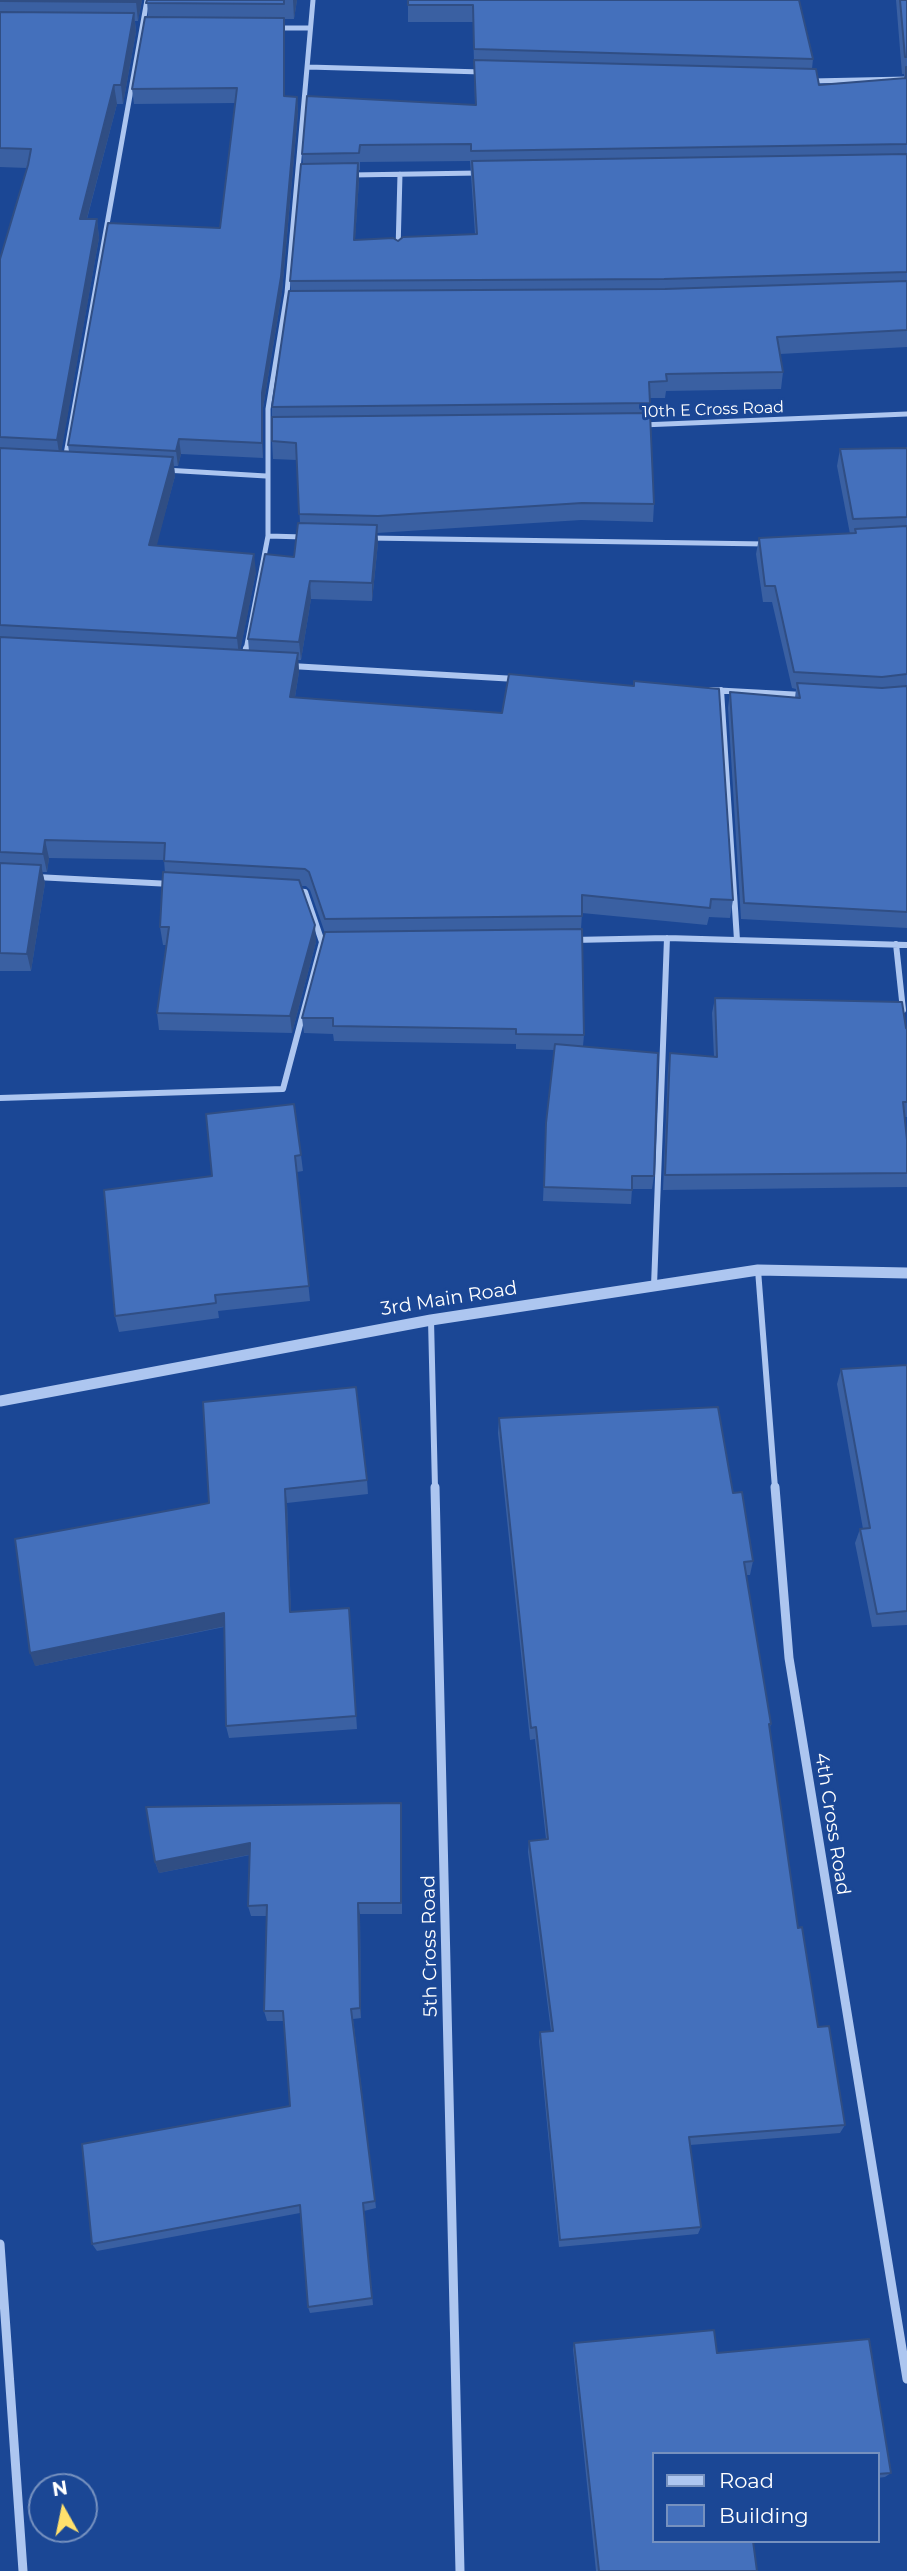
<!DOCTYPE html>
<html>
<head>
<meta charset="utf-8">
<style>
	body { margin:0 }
	#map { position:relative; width:907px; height:2571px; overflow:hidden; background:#1b4795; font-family:Montserrat,sans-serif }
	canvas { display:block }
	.legend { position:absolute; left:652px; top:2452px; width:228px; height:91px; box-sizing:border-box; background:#1b4795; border:2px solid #7691bf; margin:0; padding:9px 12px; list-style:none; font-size:21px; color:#fff }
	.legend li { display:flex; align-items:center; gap:14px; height:35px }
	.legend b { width:35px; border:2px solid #7691bf }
	.north { position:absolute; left:28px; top:2473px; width:70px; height:70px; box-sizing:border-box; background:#1b4795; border:2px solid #7691bf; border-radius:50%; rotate:351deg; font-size:19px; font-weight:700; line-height:28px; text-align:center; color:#fff }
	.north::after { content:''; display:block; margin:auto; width:24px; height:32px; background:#ffe06c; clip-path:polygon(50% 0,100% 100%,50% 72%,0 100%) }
</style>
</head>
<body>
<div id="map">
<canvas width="907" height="2571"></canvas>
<ul class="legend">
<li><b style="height:9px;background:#adc6f0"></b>Road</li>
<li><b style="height:19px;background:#4470bc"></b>Building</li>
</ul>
<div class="north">N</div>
</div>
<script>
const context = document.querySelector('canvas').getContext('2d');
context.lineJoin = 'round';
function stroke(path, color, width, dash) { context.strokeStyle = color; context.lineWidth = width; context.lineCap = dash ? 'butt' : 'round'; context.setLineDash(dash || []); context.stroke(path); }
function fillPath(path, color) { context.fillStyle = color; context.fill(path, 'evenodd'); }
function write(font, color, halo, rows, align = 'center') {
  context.font = font + ' Montserrat,sans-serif'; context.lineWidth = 6; context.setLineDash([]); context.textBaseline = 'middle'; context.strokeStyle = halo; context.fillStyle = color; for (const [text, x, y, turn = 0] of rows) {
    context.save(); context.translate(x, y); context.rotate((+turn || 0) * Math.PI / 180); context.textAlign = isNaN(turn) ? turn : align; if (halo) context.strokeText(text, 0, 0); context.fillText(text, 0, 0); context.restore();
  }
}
stroke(new Path2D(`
	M277,28h33
	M308,67l174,5
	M812,81l95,-2
	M351,175l128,-2
	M398,251l2,-77
	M642,425l265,-11
	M65,460l82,-460
	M165,470l101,6
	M268,536l36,1
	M369,538l397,6
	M246,650l22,-114v-127l19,-116 26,-293`), '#adc6f0', 5);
stroke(new Path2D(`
	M244,660l2,-12
	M291,666l225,13
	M710,690l93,5
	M721,690l16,250
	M36,877l135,7
	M294,891l11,1 17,50
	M573,940l94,-2 240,7
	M896,944l7,66
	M0,1098l283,-9 39,-147h8
	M758,1270l17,218
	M654,1286l13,-348
	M431,1320l4,168`), '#adc6f0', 6);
stroke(new Path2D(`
	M435,1487l25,1084
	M775,1487l14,171 118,721
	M0,2244l23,327`), '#adc6f0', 9);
stroke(new Path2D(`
	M0,1401l431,-81 327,-50 149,3`), '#adc6f0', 11);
fillPath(new Path2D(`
	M0,0h142l-4,21h-3l1,11 -13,72h-6l-30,115h10l2,19 -38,213 8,1 -1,-7 152,-217 15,-125 -101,1 -2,-15 16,-72 -1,-17h150l-3,19h-9v77l12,1 1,15 -16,180 -19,116v50l-82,-4 -3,12h-4l1,10 -19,70 100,26 -16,78 9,1 -1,-12 46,-82 6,-34 -3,-63 -24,-1 -1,-18v-34l19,-116 -1,-10 13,-117 -1,-10 173,-49 -2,-83h-65v-22h391l14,59 -1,10 7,16 85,-7v-4h-2l-6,-74h11v347l-127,7 3,18 -2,17 -115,2 -1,7h-15l-1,15 5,91 -1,18 -72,-2 -204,13 1,10 -6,58 -61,-2 -10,61h-3l1,12 -4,25 438,203 -3,18 -21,-1 -2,8 -125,-12 -1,16 3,106 -1,11 71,130 -2,13h-20l-1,15 -88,-3 3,-78 8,-73 -38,-1v-5l-182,-3 -1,-7 -29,-1 -2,-15 23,-85 -15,-43 -4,-4h-4l14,56 -24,91 -133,-3 -2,-17 9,-68h-3l-3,-18 5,-54 -1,-13 -115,-2 -2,14h-5l3,11 -14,88h-31v-712l27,-91 -27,-1zM470,161l5,73 -77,7 -43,-2 4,-59v-10h1v-8z
	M907,448v480l-166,-9 -13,-211 2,-16 65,6 1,-9 -4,-1 -20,-86h-9l-7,-48 3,-16 91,-4 -13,-68 3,-17z
	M715,998l191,30 1,1v88h-3l3,23v47l-244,3 5,-122 2,-15 44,4 -2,-44z
	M206,1114l95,41 2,16 -6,1 13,129 -92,10 1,7 -100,14 -4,-16 97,-140z
	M907,1365v260l-35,2 -17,-84 5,-14h3l-26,-145 4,-15z
	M203,1402l164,78 1,14 -81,9 4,109 58,-4 8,121 -128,9 -3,-12 -2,-99 -189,39 174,-163z
	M499,1418l234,75 20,68 -3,14h-4l25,149 -2,6 29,198 20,99 27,98 -5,8 -150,12 11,82 -3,7 -139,13 -20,-206 1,-9 11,-1 -23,-179 1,-11 17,-2 -11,-100 -5,1 -32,-307z
	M402,1814v100h-42l1,104 -8,1 23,189 -12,3 9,94 -63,8 -2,-6 -8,-94 -203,38 -5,-7 198,-138 -6,-85h-17l-3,-10 3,-95h-16l-3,-10 2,-51 -91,18 -4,-11z
	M714,2330l3,23 152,-14 22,134 -6,4 -8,1v-24h-224v87h100l4,30h-161l-23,-222 1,-6z`), '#3a60a2');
fillPath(new Path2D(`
	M136,0h6l-4,21 -2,-19z
	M293,0h4l-3,19z
	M134,13l2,19 -13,72 -2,-19z
	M284,18l1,15v78l-1,-15z
	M114,85l3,19 -35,133 -2,-18z
	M297,97l1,15 -16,180 -19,116v50l-1,-15v-50z
	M358,163l1,17 -5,76v-16z
	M97,219l2,19 -39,221 -3,-19z
	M179,439l2,15 -3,12 -2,-15z
	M173,457l2,19 -23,88 -3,-19z
	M377,525l1,18 -6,58v-18z
	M254,554l2,18 -17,85 -2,-19z
	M310,581l1,18 -10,61 -2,-18z
	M298,653l1,19 -7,43 -2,-18z
	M45,840l4,18 -2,14 -4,-18z
	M41,865l4,18 -14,88 -4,-17z
	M315,925l1,17 -24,91 -2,-17z
	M285,1489l2,14 4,122 -1,-13z
	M224,1613l2,13 -191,40 -5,-13z
	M250,1843l3,11 -94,19 -4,-11z
	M358,1903l2,11 1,104 -1,-10z`), '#304e84');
const building = new Path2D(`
	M0,0h136v2l-136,-1z
	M147,0h137v4l-138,-1z
	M408,0h391l14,59 -339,-10 -1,-44h-65z
	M900,0h7v57h-2z
	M0,12l134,1 -13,72h-7l-34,134h17l-40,221 -57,-3v-178l28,-94 3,-16 -31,-1z
	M145,17l139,1v78l13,1 -16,180 -19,116v50l-83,-4 -3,12 -108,-6 40,-222 112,5 17,-140 -105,1z
	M474,60l342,9 3,16 87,-7v-11h1v77l-436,7v-7l-111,1 -1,8 -57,1 5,-58 169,9z
	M907,154v118l-243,7 -374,2 11,-117 57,-1 -4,77 39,-2 5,3 5,-4 74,-3 -5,-73z
	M907,281v49l-130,7 6,35 -117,2 1,7 -18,1 1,21 -378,4 17,-116 376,-2z
	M650,413l4,91 -72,-1 -204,13 -79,-2 -3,-71 -24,-2v-24z
	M0,448l173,9 -24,88 105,9 -17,84 -237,-13z
	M907,448v69l-54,2 -13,-70z
	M298,523l79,2 -5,58 -62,-2 -11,61 -51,-3 17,-85 29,3z
	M907,526v148l-25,3 -88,-5 -19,-86h-10l-6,-48 97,-5 -1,-4z
	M0,637l298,16 -8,44 212,16 7,-39 125,12v-5l85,8 14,211 -22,-1 -1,9 -128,-13v21l-257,3 -16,-47 -4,-3 -141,-8 1,-18 -120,-3 -2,14 -43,-2z
	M797,683l85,5 25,-2v226l-163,-9 -14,-211 70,6z
	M0,863l41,2 -14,89 -27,-1z
	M163,872l136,8 16,45 -25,91 -133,-3 12,-86h-9z
	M582,929l2,106 -68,-1v-5l-183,-3v-8h-31l23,-86z
	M715,998l187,4 4,26 1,1v73h-4l4,38v33l-242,2 5,-122 47,4z
	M555,1044l103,9 -4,123h-22v14l-88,-3 2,-64z
	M294,1104l7,51 -6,1 14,130 -94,9 1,8 -101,13 -11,-126 108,-14 -6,-62z
	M907,1365v246l-30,3 -17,-85 10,-1 -29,-159z
	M356,1387l11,93 -82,9 5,123 59,-4 7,108 -130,10 -2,-113 -194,40 -15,-114 194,-36 -6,-101z
	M718,1407l15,86 9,-1 11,69 -9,1 27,162h-2l29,204 4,-1 16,100 11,-1 16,99 -156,12 12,90 -141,13 -20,-208 13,-1 -24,-190 19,-2 -12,-112 -5,1 -32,-310z
	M401,1803v100h-43l2,105 -9,1 24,192 -12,2 9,95 -64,9 -8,-102 -208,39 -10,-100 208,-38 -7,-95h-19l3,-106 -19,1 2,-63 -95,19 -9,-55z
	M714,2330l3,23 152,-14 22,134 -14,1v-20h-224v87h100l4,30h-158l-25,-228z`);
fillPath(building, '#4470bc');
stroke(building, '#304e84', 2);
write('16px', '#fff', '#1b4795', [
	["10th E Cross Road",713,410,-2]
]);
write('19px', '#fff', '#1b4795', [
	["3rd Main Road",449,1299,-9],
	["4th Cross Road",832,1824,81],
	["5th Cross Road",430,1946,-91]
]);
</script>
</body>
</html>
